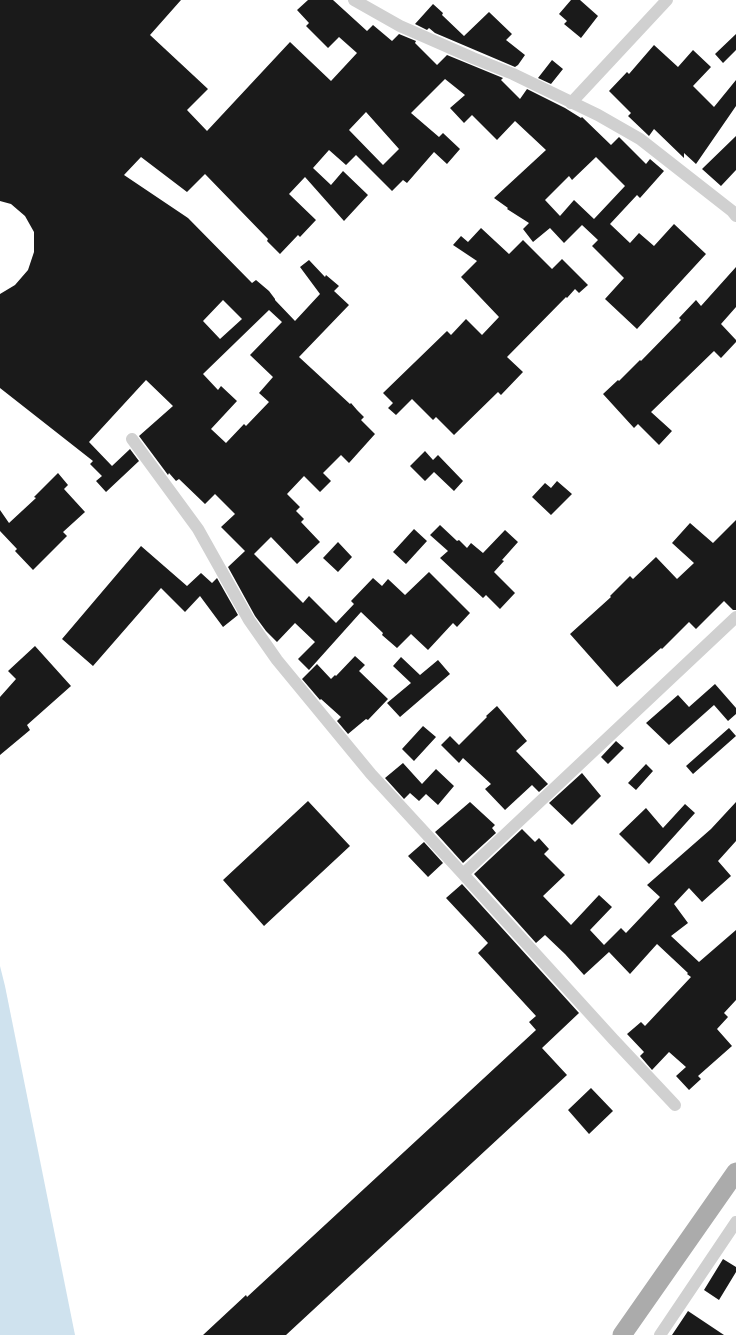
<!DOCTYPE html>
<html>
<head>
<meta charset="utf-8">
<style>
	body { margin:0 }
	canvas { display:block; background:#fff }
</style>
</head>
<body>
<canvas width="736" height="1335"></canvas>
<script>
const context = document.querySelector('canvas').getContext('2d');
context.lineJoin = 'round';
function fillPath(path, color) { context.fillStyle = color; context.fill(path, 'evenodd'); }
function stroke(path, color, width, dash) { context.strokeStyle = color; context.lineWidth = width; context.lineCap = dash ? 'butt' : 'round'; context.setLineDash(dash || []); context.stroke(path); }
fillPath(new Path2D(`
	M0,966l5,20 70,349h-75z`), '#cfe2ee');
fillPath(new Path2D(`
	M0,0h181l-31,35 58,54 -21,21 20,21 83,-89 41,39 26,-28 -18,-16 -11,11 -22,-22 3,-3 -12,-13 11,-10h25l34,31 6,-6 19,16 7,-7 17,7 -1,2 22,22 10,-10 56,23 -2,2 19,19 7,-10 38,19 16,10 1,-1 29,28 8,-8 27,27 4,-5 14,12 -24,27 -3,-3 -27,29 20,19 9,-10 15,13 20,-22 32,30 -69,75 -32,-30 19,-21 -32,-32 6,-6 -16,-15 -18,18 -14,-15 -17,14 -10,-13 6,-6 -22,-14 1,-1 -14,-10 52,-48 -31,-29 -18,19 -25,-25 -8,8 -14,-15 15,-13 -20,-16 -34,34 28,24 4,-4 17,16 -13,15 -13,-12 -27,31 -4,-3 -11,11 -36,-36 -10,10 -17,-15 -16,18 18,17 12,-14 25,24 -24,26 -39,-44 -16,17 27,26 -16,17 -2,-2 -18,19 -13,-13 1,-2 -63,-65 -18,18 -46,-35 -17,18 64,43 64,65 4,-3 13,11 6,8v1l20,21 25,-27 -20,-27 9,-7 16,17 1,-2 13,11 -5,5 15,14 -50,52 51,47 1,-1 6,7 7,7 -3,3 14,14 -26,29 -8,-8 -18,18 8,8 -11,11 -16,-16 -17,18 13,13 -4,4 8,8 -3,3 19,20 -23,22 -26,-27 -17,17 49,49 6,-7 27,27 18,-19 -3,-3 22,-23 9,8 6,-7 17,16 24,-23 41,41 -13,14 -4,-4 -25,27 -17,-16 -14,14 -15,-13 1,-2 -22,-21 -52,58 -11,-11 17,-17 -20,-19 -18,19 -11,-11 -11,-15 -27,-49 17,-16 -24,-24 14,-13 -20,-20 -10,10 -26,-25 -3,2 -7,-8 -1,2 -29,-39 34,-30 -27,-26 -57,62 23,24 18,-17 9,12 -33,31 -10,-11 6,-5 -12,-12 3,-3 -93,-73v-94l15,-9 13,-15 6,-18v-20l-9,-16 -14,-12 -11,-3zM366,112l33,37 -16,16 -34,-35zM596,157l29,29 -31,33 -20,-19 -14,16 -15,-16 24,-24 3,4zM223,300l19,19 -22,20 -17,-18zM269,310l13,12 -32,33 23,22 -14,16 10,9 -23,24 -2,-2 -18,19 -15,-14 26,-28 -16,-15 -3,4 -15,-16z
	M571,0h9l18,16 -17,22 -17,-14 3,-3 -8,-7z
	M433,4l10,9 -1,2 22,21 25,-24 23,22 -6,6 19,15 -7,10 -3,2 -80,-34 -6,-5 -2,2 -12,-6z
	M736,34v16l-13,13 -8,-9z
	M654,45l24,22 15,-17 18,17 -18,19 21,21 22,-27v26l-40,58 -12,-11v5l-30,-29 -5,7 -21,-20 3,-3 -22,-22 18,-19 2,2z
	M552,60l11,9 -12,15 -13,-6z
	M736,136v34l-15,16 -19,-17z
	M481,228l28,26 14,-14 29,29 10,-10 26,26 -9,8 -4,-4 -8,9 -1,-1 -59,60 16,15 -22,23 -3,-3 -44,43 -18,-18 -3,3 -21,-21 -16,16 -8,-7 5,-5 -10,-10 64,-62 4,4 15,-16 16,16 17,-18 -38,-40 16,-16 -24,-16 8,-9 7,6z
	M736,267v40l-15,17 15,16v2l-15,16 -7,-7 -63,61 21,19 -13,14 -21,-21 -4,4 -31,-34 15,-14 1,1 21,-21 1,1 40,-41 -2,-2 17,-18 5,6z
	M425,451l8,9 5,-5 25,26 -9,10 -20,-19 -9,9 -15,-15z
	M58,473l10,12 -4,4 21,23 -22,20 4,4 -34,34 -18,-19 2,-2 -17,-18v-21l9,13 27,-25 -2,-1z
	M557,481l15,13 -21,21 -19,-18 13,-14 6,5z
	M736,520v90h-3l-9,-9 -28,28 -7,-7 -27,27 -1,-1 -44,39 -47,-53 41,-37 -1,-1 20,-20 3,3 23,-22 21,22 17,-16 -22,-20 18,-20 23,20z
	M440,525l17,16 2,-1 8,8 4,-5 12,10 22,-23 13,12 -16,18 2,1 -10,11 21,21 -15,16 -14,-14 -3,3 -43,-40 8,-7 -18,-16z
	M414,529l13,12 -21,23 -13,-12z
	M338,542l14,15 -14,15 -15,-14z
	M141,546l46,40 14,-13 11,10 5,-5 21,37 -15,12 -23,-31 -15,16 -24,-24 -68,78 -31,-27z
	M35,646l36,40 -44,39 3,5 -30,25v-58l16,-18 -8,-8z
	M355,656l10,9 -6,6 29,28 -20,21 -2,-1 -18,15 -11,-13 4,-4 -20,-18 -1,1 -18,-21 15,-15 14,15 4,-4 1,1z
	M401,657l19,18 18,-15 12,14 -50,43 -13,-14 24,-20 -18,-17z
	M715,684l21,24v6l-8,7 -14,-16 -45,40 -23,-22 32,-28 11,12z
	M497,706l30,35 -11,10 32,33 -9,8 -7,-7 -27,25 -20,-21 6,-5 -28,-26 -4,5 -18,-18 9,-9 9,9 28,-28 -1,-1z
	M423,726l13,11 -22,24 -12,-12z
	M729,728l7,8 -43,38 -7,-8z
	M616,741l8,7 -16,16 -7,-7z
	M403,763l19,21 14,-15 18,17 -16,19 -12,-11 -7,7 -9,-8 -6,6 -19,-21z
	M646,764l7,7 -17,19 -8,-7z
	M582,773l19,23 -29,29 -23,-22z
	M308,801l42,45 -86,80 -41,-46z
	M470,802l25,23 -3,3 4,5 -33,30 -28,-31z
	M736,802v39l-18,20 13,15 -29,26 -13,-14 -15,16 14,19 -17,13 28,26 37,-32v70l-12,13 4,4 -11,12 15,17 -34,30 3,3 -12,11 -13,-14 10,-9 -17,-15 -17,18 -12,-14 4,-4 -17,-18 14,-12 4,4 46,-49 -4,-3 1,-1 -31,-29 -27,30 -21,-22 -25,23 -19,-21 -20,-19 -9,8 -62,-69 48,-45 13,13 4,-4 10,11 -5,5 21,21 -22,21 28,29 28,-30 13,12 -22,23 14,15 17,-17 5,5 34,-36 -13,-12 64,-56z
	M685,804l10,9 -46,51 -30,-30 27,-26 17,20z
	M424,842l19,21 -15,14 -20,-21z
	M462,884l117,129 -37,35 25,27 -281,260h-83l43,-40 1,2 289,-267 -7,-8 7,-6 -58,-63 10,-10 -42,-45z
	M591,1088l22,23 -24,23 -21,-24z
	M723,1259l13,8v5l-17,28 -15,-10z
	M688,1311l36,24h-52z`), '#1a1a1a');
stroke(new Path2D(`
	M354,0l46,26 73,32 40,16 85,41 42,24 92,72 4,5
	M571,103l96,-103
	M132,439l66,90 51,91 28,40 94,114 92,100 150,165 62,66
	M463,874l273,-257
	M660,1335l76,-113`), '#d0d0d0', 12);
stroke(new Path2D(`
	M622,1335l114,-163`), '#ababab', 19);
</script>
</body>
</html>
